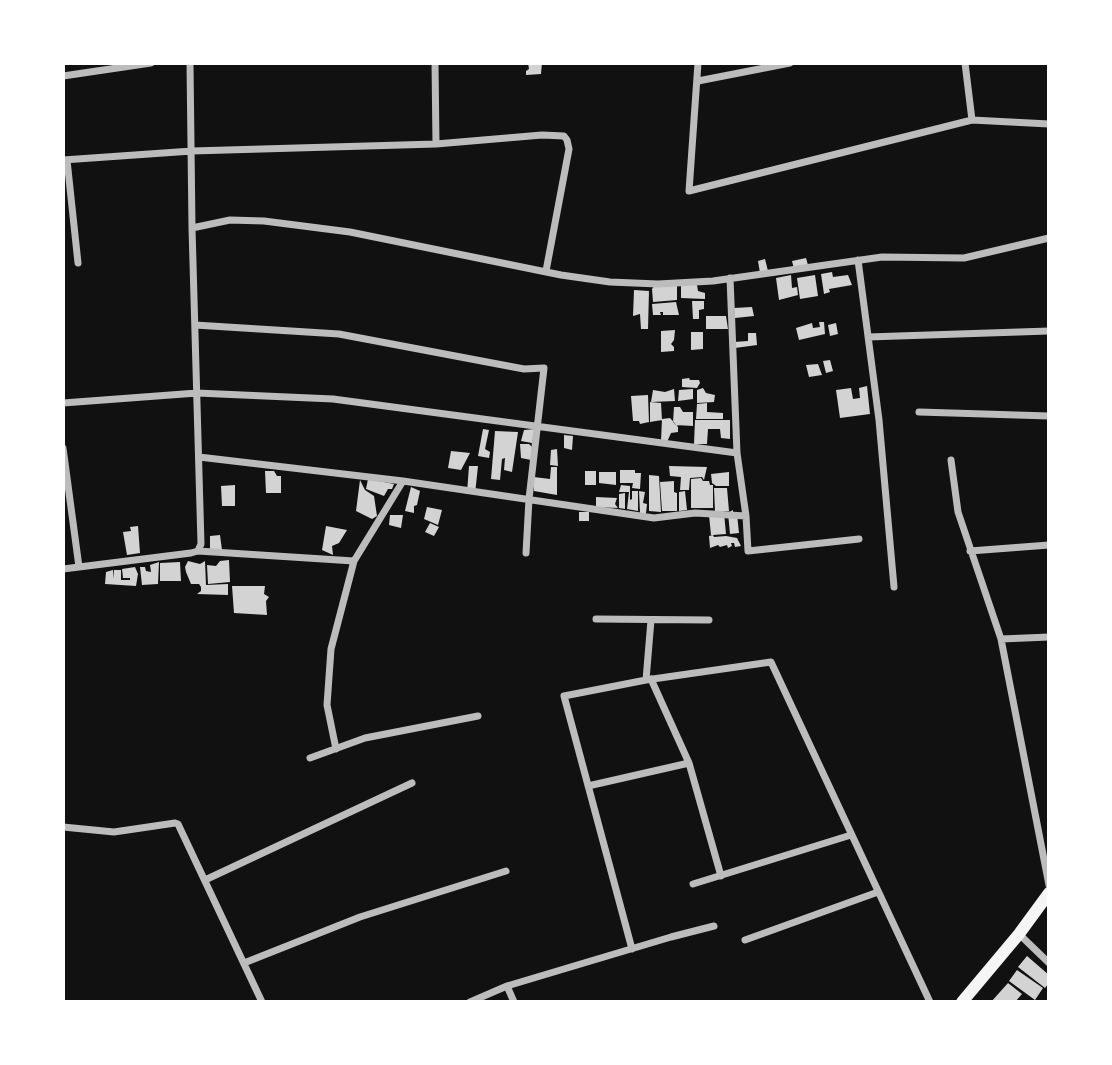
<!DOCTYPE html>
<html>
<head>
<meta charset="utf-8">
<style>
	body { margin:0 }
	#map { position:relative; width:1112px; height:1065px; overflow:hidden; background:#111; font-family:Overpass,sans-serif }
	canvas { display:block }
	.frame { position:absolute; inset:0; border:65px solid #fff; pointer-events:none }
</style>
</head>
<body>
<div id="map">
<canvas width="1112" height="1065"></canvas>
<div class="frame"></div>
</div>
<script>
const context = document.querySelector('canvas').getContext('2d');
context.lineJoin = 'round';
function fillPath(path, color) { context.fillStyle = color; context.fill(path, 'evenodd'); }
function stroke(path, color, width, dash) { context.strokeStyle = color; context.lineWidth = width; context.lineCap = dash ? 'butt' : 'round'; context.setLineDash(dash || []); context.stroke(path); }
fillPath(new Path2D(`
	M528,63h14l-1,11 -15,1v-4l3,-2z
	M806,258l2,7 -14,4 -2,-8z
	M765,259l3,12 -8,2 -2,-12z
	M832,272l1,5 15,-2 4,10 -23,4 1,3 -6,2 -3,-20z
	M791,275l1,13 5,-1 1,8 -19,5 -3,-22z
	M815,275l3,21 -18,3 -3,-21z
	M677,284v16l-24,2 -1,-13 3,-4z
	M681,284l16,1 1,6 7,2v6l-24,-1z
	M634,290l15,1 -1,38h-7l-1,-15 -7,2z
	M692,301h12v8l-5,1v9h-6z
	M676,302l3,13h-16v-3h-3l1,3h-8l-1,-11z
	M752,307l2,9 -19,2 -1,-10z
	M706,316h20l2,13h-22z
	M819,322h5l1,12 -26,6 -3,-12 16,-5 1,5 7,-1z
	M836,323l2,11 -8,2 -2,-11z
	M675,330l-1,10 -3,4 3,3v4l-13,1v-21z
	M691,332h12v17l-12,1z
	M748,333h8l1,12 -22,3 -1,-6 14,-1z
	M830,360l3,11 -7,2 -3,-12z
	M818,364l4,11 -13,2 -3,-12z
	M689,378l1,2h9l1,3 -3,5 -15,-1v-8z
	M867,386l3,28 -30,4 -4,-28 15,-2 2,11 7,-1 -1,-10z
	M703,388l3,5 9,2 -1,7 -17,1v-13z
	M674,389l1,12 -24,1 2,-12 12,2z
	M693,389v10l-15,2 1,-11z
	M648,395l1,27 -9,2 -1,-3h-6l-2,-25z
	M650,402l11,1 1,17 -12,2z
	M707,403v9l16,1v6h-27l1,-15z
	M674,407h6l3,5h10v14l-17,-1 -3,-3z
	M670,418l8,9v5l-7,1 -4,9 -6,-1 1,-22z
	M695,420h35v19l-9,-1 -1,-9h-12l-1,15h-13z
	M483,429l6,1 -4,19 5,3 -1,6 -11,-2z
	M535,429l-3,14 -11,-2 3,-11z
	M495,431l23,1 -6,40 -8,-2 1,-12 -3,1 -2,21 -9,-1z
	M564,435l9,1 -1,14 -8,-2z
	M520,444h9l3,3 -1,13 -10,-2z
	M557,449l1,17 -8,-1 1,-15z
	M451,451l19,2 -9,17 -13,-2z
	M469,466h9l-3,28 -8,-1z
	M669,466l38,1 -3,13 -2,-3 -12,1 -1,12h-9l1,-13 -11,-1z
	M551,467h6v28l-23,-4v-14l16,2z
	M620,470h15v3h6l-1,16 -8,-1 1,-5h-13z
	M265,471h9l3,5h4v17h-15z
	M585,471h11v14h-11z
	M599,472h17v13l-17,-2z
	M729,472v14h-13l-4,-3 -1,-9z
	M649,475l10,1 2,36 -12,-1z
	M701,478l2,3h6l1,4h3v23h-22v-29z
	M368,479l26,5 -2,5h-4l-4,7 -18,-7z
	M360,480l5,10 9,6 3,20 -5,3 -16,-8z
	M674,481v11l3,1v18h-15l-2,-29z
	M235,485v21h-13l-1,-20z
	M621,485l9,1v14l2,-1v-8h6v20l-11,-2 2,-17h-10z
	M411,487l9,4 -3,14 -3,1v7l-9,-2z
	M714,488h13l2,23 -14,1z
	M639,491l6,1 -2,11 4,1 -1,9h-6z
	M685,491l2,19 -8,1v-19z
	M625,493v16l-6,-1v-14z
	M596,497l21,1 -2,6 3,4 -22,-1z
	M427,507l15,3 -4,15 -14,-6z
	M733,510v3l4,1 2,19 -9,1 -2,-21z
	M579,512h10v9h-10z
	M724,513l2,21 -13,1 1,2 12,-1 11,2 4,8 -6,1 -1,-4h-3l1,3 -4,2 -1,-3 -7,2 -2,-2 -8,3 -1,-12 4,-1h-2l-2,-20z
	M390,515h13l-2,13 -12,-3z
	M430,523l9,4 -5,9 -9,-4z
	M138,526l2,27 -13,2 -4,-23 8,-1 -1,-4z
	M326,526l21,4 -8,13 -7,3 1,9 -11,-5z
	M220,535l2,15 -12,-1v-13z
	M229,560l1,22 -22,2 -1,-19 9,1 4,-5z
	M188,561l12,3 5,-3 1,24 22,-1v11l-31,-1 4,-3v-4l-2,-3h-8l-5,-12 -1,-5z
	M159,562l-1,22 -16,1 -2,-18h5l1,4 5,1 -1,-7z
	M180,562l1,19h-21v-18z
	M135,567l3,7 -2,12 -31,-2 1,-12 7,-2 1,9v-9h7v10h9v-2h-7l-1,-9z
	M232,586h33l-1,8 5,3 -3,4 1,14 -33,-2z
	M1027,956l22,19v8l-4,5 -27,-21z
	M1017,970l26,18 -8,12 -26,-19z
	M1008,983l14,11 -7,8h-24z`), '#d3d3d3');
stroke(new Path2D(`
	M190,63l2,165 9,316 -3,7
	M435,63l1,81
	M698,63l-9,128 283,-71 77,4
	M965,63l7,57
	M63,76l88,-13
	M698,81l92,-18
	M63,160l129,-9 244,-7 106,-9 22,1 3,4 2,9 -23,122
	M67,160l11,103
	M192,228l38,-8 34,1 86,11 211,43 49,7 48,2 55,-3 169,-24 82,1 85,-20
	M858,260l21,160 15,167
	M730,278l7,175
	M195,325l144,9 185,35 20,-1 -15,131 -3,54
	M868,337l181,-6
	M63,403l134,-10 136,6 404,54 9,63
	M919,412l130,4
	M63,448l16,119
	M199,457l204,24
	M951,460l7,52 43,127 48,246
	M970,551l79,-6
	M63,569l128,-16 7,-2 156,10
	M596,619l113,1
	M1001,639l48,-2
	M651,679l38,84 32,113
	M646,680l5,-60
	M336,749l-9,-44 4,-56 23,-88 49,-80 251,37 41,-5 51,3 2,35 111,-12
	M310,758l55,-20 113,-22
	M588,786l101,-23
	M63,827l51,5 61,-9 3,1 84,178
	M205,880l207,-97
	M693,884l158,-49
	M1019,934l30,29
	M745,940l133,-48
	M632,949l-68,-253 82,-16 125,-18 159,340
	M244,963l116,-46 146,-46
	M470,1002l37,-16
	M514,1002l-7,-16 164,-49 43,-11`), '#bcbcbc', 7);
stroke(new Path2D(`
	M962,1002l57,-68 30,-41`), '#f5f5f5', 12);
</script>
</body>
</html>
